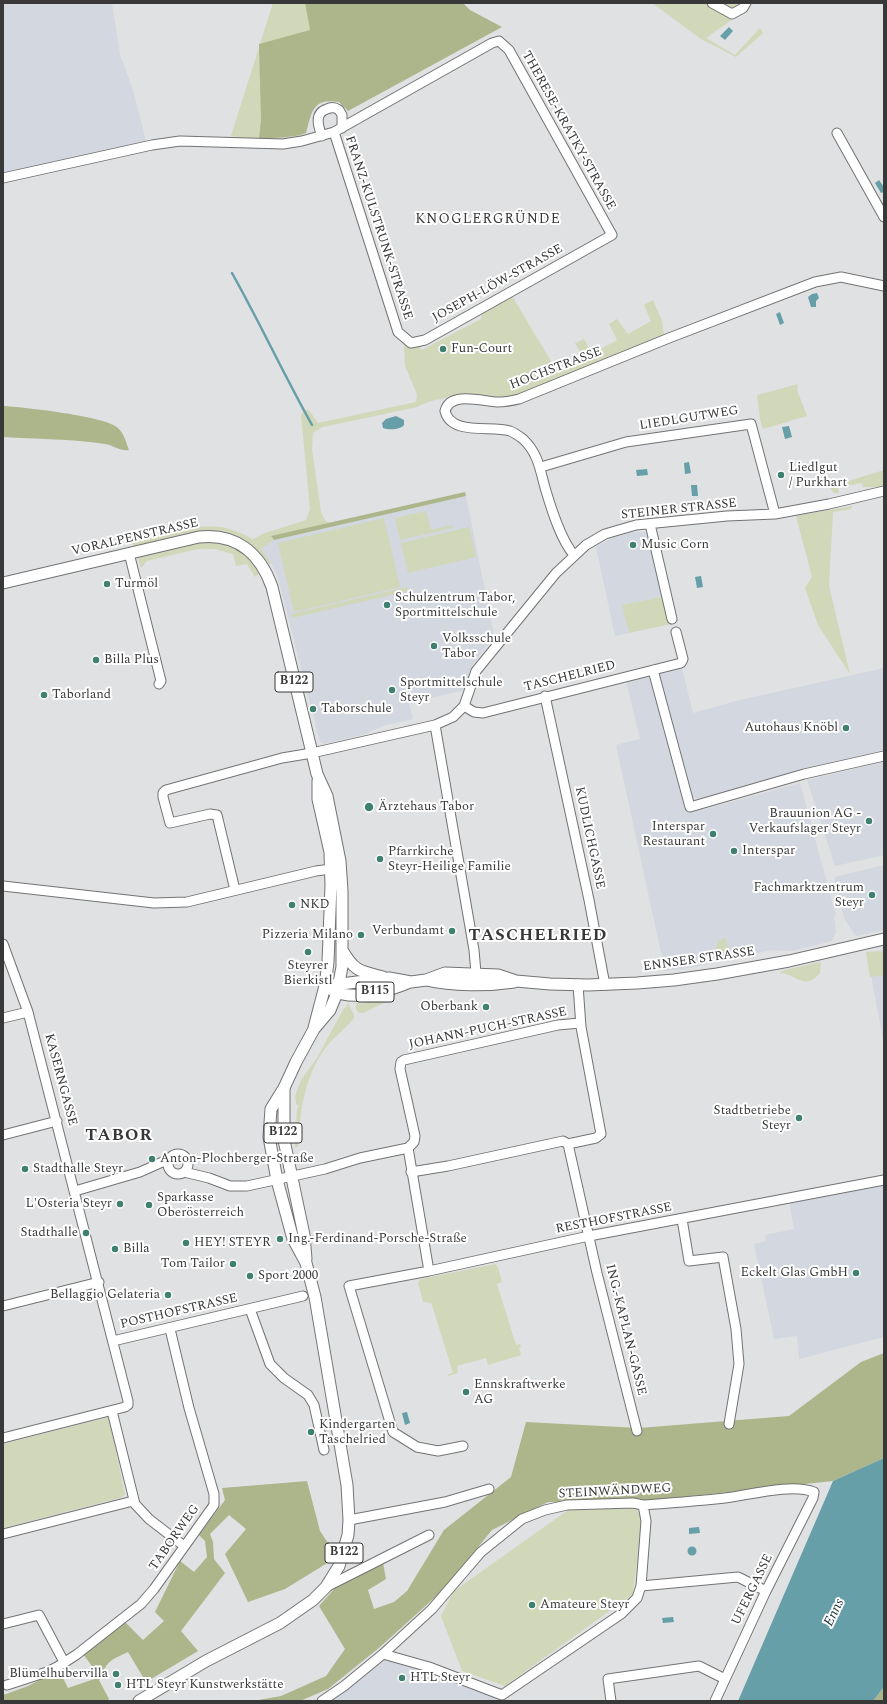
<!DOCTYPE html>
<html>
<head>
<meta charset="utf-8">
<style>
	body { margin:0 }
	#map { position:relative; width:887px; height:1704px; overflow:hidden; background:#e0e1e2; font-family:Spectral,serif }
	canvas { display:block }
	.frame { position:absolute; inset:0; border:4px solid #383839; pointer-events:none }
</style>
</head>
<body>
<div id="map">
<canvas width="887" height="1704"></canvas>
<div class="frame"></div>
</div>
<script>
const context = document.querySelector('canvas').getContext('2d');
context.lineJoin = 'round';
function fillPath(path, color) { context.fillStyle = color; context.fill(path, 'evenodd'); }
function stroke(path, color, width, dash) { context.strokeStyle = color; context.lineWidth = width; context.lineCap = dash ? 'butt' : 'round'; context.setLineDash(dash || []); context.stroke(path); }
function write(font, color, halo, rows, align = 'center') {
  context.font = font + ' Spectral,serif'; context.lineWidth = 4; context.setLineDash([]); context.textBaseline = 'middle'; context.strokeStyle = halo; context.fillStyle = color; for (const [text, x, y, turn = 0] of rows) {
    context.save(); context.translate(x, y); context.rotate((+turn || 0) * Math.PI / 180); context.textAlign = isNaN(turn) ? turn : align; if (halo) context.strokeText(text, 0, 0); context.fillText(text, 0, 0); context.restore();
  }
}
fillPath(new Path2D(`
	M3,3h109l8,51 13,36 13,51 -143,33z
	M466,496l28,139 -23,32 -6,23 -56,13 4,16 -27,6 -24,10 -39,9 -3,-2 -42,-164 -7,-15 -10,-14 13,-9z
	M634,532h14l14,65 -40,8 7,28 -14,3 -19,-89 18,-10z
	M682,668l11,45 47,-13 144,-32v82l-90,21 -39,13 -56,15 -7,-2 -3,-3 -31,-121z
	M648,676l3,4 34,130 21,-1 94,-26 36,133 -2,1 2,15 -4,9 -40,10 -20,-1 -46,9 -31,8 -30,4 -49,-226 24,-6 -14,-58z
	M884,762v93l-49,11 -28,-86z
	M884,865v65l-27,6 -3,-2 -10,-16 -10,-41z
	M884,950v95l-17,-92z
	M884,1183v154l-85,22 -2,-23 -23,3 -20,-95 12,-3 -1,-6 29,-6 -5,-28z
	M386,1658l113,40v3h-167z`), '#d3d7df');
fillPath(new Path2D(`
	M273,3h32l5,27 -49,89 -2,18c15,2 32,1 47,-4 -21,13 -52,6 -75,3z
	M652,3h54l27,16 -27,19 29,17 25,-27 3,5 -27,24 -35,-18z
	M718,3h25l-10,7z
	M512,296l46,77 25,-15 -8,-15 9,-4 8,15 25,-14 -8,-16 8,-5 11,15 23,-13 -7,-16 9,-5 9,21 2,15 -149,61c-35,3 -65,-7 -98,10l-94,20 -10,6 -1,16 9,63 4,8 5,3 -59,14 3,3 -13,9 10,14 -16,14 -8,-13 -11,2 -3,-12 -18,-5h-17l-51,12 -6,7 -9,-27c28,-7 60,-18 89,-14 11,2 22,7 32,12l12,-6 41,-13 4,-11 -9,-94 4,-5h4l9,13 98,-21 1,-8 -12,-28 -1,-23 5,3 11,1 1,3 3,-1 57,-30 1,-6z
	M798,384l-1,6 10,26 -44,13 -3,-10 -3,-24z
	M884,470v16l-2,1h-19l-1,-4 -24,4 1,6h-5l-4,-5 -1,-6 7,3z
	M852,506v3l-19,3 -4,74 21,88 -32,-49 -13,-37 7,-11 -16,-61z
	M426,511l5,19 21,-5 1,3 -53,12 -5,-22z
	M384,518l16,69 -106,25 -16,-69z
	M469,527l7,30 -68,16 -7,-30z
	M650,532l21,92 -42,9 -7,-28 40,-8z
	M407,587l1,4 -116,27 -1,-4z
	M725,938l7,19c-6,2 -14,2 -17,-5l3,-11z
	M879,951l5,1v23l-14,2 -4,-25z
	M821,962l-1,11c-16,19 -24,0 -41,0l6,-3z
	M372,999l16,2 -25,12h-4l-3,-4v-8l4,3 8,-2z
	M349,1003c0,6 6,9 5,15 -1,3 -23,23 -28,29 -22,30 -26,64 -28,100h-3l2,-38 2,-3 -3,-2 -1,-8 6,-16 16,-22 26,-48z
	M495,1264l3,3 4,15 -5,2 19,61 4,-1 1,3 -2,1 2,7 -33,10 -2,-7 -29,8 1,7 -10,3v-2l5,-1 -21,-68 -1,-2 -8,-1 -5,-20 3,-3z
	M109,1417l16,78 -5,3 -117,30v-84z
	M571,1508h65l6,11 -9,75 -128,92 -43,-15 -21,-55 13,-25z`), '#d1d7b9');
fillPath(new Path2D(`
	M305,3h158l7,7 32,17 -154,84 -9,-9c-27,-4 -27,10 -33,31 -15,5 -31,5 -47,5l2,-19 -2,-75 51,-14z
	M3,406c19,1 103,10 115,22 6,6 8,14 11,22 -8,2 -16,-5 -24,-6 -34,-5 -68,-5 -102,-7z
	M465,492l1,4 -192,44 -3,-4z
	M884,1353v105l-51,23 -189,20 -96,1 -56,28 -50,61 -62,56 -52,42 -28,12h-47l28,-5 45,-20 19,-27 -26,-43 16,-18 48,-25 3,16 -18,11 6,19 20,-7 13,-11 37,-61 67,-53 15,-55 113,6 150,-12 72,-54z
	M307,1481l13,50 14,21 -5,10 -44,27 -37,13 -23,-48 21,-25 -17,-14 -19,19 3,8 1,17 11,14 -44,58 17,20 -52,31 -18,-30c-19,9 -20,8 -29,28l10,19 -2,2h-104v-6l25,-9 31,-16 9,18 32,-11 -17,-23 42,-32 18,18 21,-19 -9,-9 25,-51 14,11 13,-15 -2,-16 -6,-6 26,-35 -3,-12z
	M884,1687v14h-11z`), '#adb58a');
fillPath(new Path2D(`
	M729,27l4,4 -8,9 -5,-4z
	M879,180l5,7v5l-3,1 -6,-10z
	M817,293l2,5 -3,3v6h-5l-3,-10 4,-3z
	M780,312l4,11 -4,2 -4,-11z
	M396,416l8,4v5c-4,5 -15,5 -21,3l-1,-5 4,-4z
	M789,426l3,11 -7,2 -3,-12z
	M689,462l2,11 -6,1 -1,-11z
	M647,469l1,6 -11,1 -1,-6z
	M691,485h6l1,11h-6z
	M701,576l2,11 -6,1 -2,-11z
	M407,1412l3,11 -5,2 -3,-12z
	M884,1458v229l-11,14h-135l95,-220z
	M699,1527l1,6 -11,1v-6z
	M687.5 1551a4.5 4.5 0 1 1 9 0a4.5 4.5 0 1 1-9 0Z
	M673,1617l1,5 -11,1 -1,-5z`), '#679fa9');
stroke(new Path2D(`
	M232,273c28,50 52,102 80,152`), '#679fa9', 2.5);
const minor = new Path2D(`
	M712,3l20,11 11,-6 3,-5
	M837,133l47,84
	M322,136c-4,-10 -8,-23 5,-27 4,-2 8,-2 12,1l3,5v13
	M3,178l149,-33 28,-4 103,3 19,-3 32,-9 158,-89 7,-2 10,9 103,185 -187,105 -14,3 -13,-11 -64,-200
	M541,467l85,-25 125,-18 24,90
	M650,524l22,95
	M129,553l32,128 -2,3
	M574,555c-13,-15 -22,-44 -28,-64 -6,-20 -7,-37 -23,-52 -4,-3 -8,-6 -13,-8 -19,-6 -59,5 -65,-20 5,-20 36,-10 52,-9 7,0 14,-1 22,-3l150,-61 146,-56 26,-5 43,9
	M653,670l37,137 114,-33 80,-18
	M545,696l44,204 16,85
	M464,706l10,6 9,1 198,-50 2,-4 -7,-27
	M435,725l39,225 2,23
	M3,886l151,17 33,-1 129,-31 15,-2
	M235,890l-18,-75 -7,-1 -40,9 -7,-26v-4l3,-3 116,-32 30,-5 123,-28 18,-8 11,-11 12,-35 80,-98 30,-28 19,-11 31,-9 91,-9 48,-2 54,-10 55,-13
	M3,944l25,68 100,389v4l-3,2 -122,31
	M3,1018l25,-6
	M3,1135l54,-14
	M568,1144l29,129 40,158
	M568,1144l28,-6 5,-4 -20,-107 -3,-42
	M408,1148l6,-6 1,-6 -15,-67 1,-7 3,-2 154,-35 22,-2
	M408,1148l21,123
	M168 1164a10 10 0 1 1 20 0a10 10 0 1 1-20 0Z
	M184,1172l25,6 21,8h17l78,-17 35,-11 48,-10
	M411,1172l37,-6 115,-25 5,3
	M75,1191l65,-19 29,-13
	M682,1219l7,42 34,-4 13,72 3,35 -10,60
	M3,1306l96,-24
	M250,1309l20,55 14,14 24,17 6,10 10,45
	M113,1341l190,-45
	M112,1411l23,93 14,15 35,27
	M463,1446l-25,5 -21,-4 -24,-15 -44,-146 80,-15 160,-35 295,-56
	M349,1520l96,-18 44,-13
	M3,1534l130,-33
	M641,1586l97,-9 28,14
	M326,1587l103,-52
	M3,1624l36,-9 25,47
	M383,1654l46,13 73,28
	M7,1685l40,-13 10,-5 19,-12 65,-51 13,-15 60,-84v-11l-25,-86 -19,-79
	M502,1695l119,-81 16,-16 4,-12 5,-65 -3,-16
	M322,1701l22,-15 39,-32 49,-45 49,-57 41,-33 23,-9 22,-5 66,-2 10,2c27,-2 55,-4 82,-7 24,-3 67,-15 89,-6l-1,6 -47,93 -51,110
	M611,1701l-3,-22 91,-13 26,13`);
const major = new Path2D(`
	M3,583l196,-46c37,-4 61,16 73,50l40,166 5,21 10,22 13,65 2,30v76l-5,26 -7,17 -16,19 -18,33 -12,26 -13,21 -2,28 8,43 16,59 13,24 9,34 32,188 2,35 -1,15 -9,31 -13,21 -13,13 -33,23 -74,38 -67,40
	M342,950c13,22 18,21 41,27
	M426,980c27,6 61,6 88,2
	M325,986l64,-8 22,4 15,-2 19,-7 53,2 18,6 34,3 38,1 49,-2 37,-3 43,-6 72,-13 95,-22
	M332,990c21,12 57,1 78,-8
	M314,1028l11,-42 3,-24 3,-77 -1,-33 -12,-53v-18
	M284,1089v51l20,95 2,24`);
stroke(minor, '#727374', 11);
stroke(major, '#727374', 13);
stroke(minor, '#fff', 9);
stroke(major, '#fff', 11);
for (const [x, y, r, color] of [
	[443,349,4,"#3f8071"],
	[781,475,4,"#3f8071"],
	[633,545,4,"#3f8071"],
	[107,584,4,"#3f8071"],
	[387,605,4,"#3f8071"],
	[434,646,4,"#3f8071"],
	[96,660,4,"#3f8071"],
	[392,690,4,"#3f8071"],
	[44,695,4,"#3f8071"],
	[313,709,4,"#3f8071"],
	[846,728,4,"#3f8071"],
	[369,807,5,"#3f8071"],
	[869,821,4,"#3f8071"],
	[713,834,4,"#3f8071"],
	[734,851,4,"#3f8071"],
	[380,859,4,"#3f8071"],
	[872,895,4,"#3f8071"],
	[292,905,4,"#3f8071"],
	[452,931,4,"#3f8071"],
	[361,935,4,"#3f8071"],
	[308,952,4,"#3f8071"],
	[486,1007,4,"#3f8071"],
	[799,1118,4,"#3f8071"],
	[152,1159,4,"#3f8071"],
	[25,1169,4,"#3f8071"],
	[120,1204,4,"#3f8071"],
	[149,1205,4,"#3f8071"],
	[86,1233,4,"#3f8071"],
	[280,1239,4,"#3f8071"],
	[186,1243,4,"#3f8071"],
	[115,1249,4,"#3f8071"],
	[233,1264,4,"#3f8071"],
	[856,1273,4,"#3f8071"],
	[250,1276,4,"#3f8071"],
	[168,1295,4,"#3f8071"],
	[466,1392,4,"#3f8071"],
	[311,1432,4,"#3f8071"],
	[532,1605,4,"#3f8071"],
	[116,1674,4,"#3f8071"],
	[402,1678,4,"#3f8071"],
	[118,1685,4,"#3f8071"]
]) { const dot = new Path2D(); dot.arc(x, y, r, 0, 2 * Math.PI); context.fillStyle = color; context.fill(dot); stroke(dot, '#fff', 1.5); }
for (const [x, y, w] of [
	[294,682,38],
	[375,992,38],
	[283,1133,38],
	[344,1553,38]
]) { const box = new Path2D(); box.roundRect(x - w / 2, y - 10, w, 20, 3); context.fillStyle = '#fff'; context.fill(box); stroke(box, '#383839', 1); }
write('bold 12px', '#383839', null, [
	["B122",294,682],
	["B115",375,992],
	["B122",283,1133],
	["B122",344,1553]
]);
write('13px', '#383839', '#fff', [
	["THERESE-KRATKY-STRASSE",568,131,61],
	["FRANZ-KULSTRUNK-STRASSE",378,228,72],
	["JOSEPH-LÖW-STRASSE",498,284,-29],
	["HOCHSTRASSE",556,369,-21],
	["LIEDLGUTWEG",689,419,-9],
	["STEINER STRASSE",679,510,-6],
	["VORALPENSTRASSE",135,538,-13],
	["TASCHELRIED",570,677,-14],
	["KUDLICHGASSE",589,838,78],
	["ENNSER STRASSE",699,960,-8],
	["JOHANN-PUCH-STRASSE",488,1029,-12],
	["KASERNGASSE",60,1080,75],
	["RESTHOFSTRASSE",614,1219,-11],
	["POSTHOFSTRASSE",179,1312,-13],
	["ING.-KAPLAN-GASSE",625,1330,76],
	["STEINWÄNDWEG",615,1492,-3],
	["TABORWEG",175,1538,-55],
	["UFERGASSE",753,1590,-64]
]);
write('13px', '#383839', '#fff', [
	["Fun-Court",451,349],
	["Liedlgut",789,468],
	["/ Purkhart",789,483],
	["Music Corn",641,545],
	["Turmöl",115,584],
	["Schulzentrum Tabor,",395,598],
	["Sportmittelschule",395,613],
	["Volksschule",442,639],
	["Tabor",442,654],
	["Billa Plus",104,660],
	["Sportmittelschule",400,683],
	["Steyr",400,698],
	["Taborland",52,695],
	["Taborschule",321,709],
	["Autohaus Knöbl",838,728,"right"],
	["Ärztehaus Tabor",378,807],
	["Brauunion AG -",861,814,"right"],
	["Verkaufslager Steyr",861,829,"right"],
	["Interspar",705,827,"right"],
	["Restaurant",705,842,"right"],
	["Interspar",742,851],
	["Pfarrkirche",388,852],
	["Steyr-Heilige Familie",388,867],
	["Fachmarktzentrum",864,888,"right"],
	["Steyr",864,903,"right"],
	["NKD",300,905],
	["Verbundamt",444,931,"right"],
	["Pizzeria Milano",353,935,"right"],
	["Steyrer",308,966,"center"],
	["Bierkistl",308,981,"center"],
	["Oberbank",478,1007,"right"],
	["Stadtbetriebe",791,1111,"right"],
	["Steyr",791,1126,"right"],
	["Anton-Plochberger-Straße",160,1159],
	["Stadthalle Steyr",33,1169],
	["Sparkasse",157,1198],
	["Oberösterreich",157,1213],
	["L'Osteria Steyr",112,1204,"right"],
	["Stadthalle",78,1233,"right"],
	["Ing.-Ferdinand-Porsche-Straße",288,1239],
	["HEY! STEYR",194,1243],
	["Billa",123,1249],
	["Tom Tailor",225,1264,"right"],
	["Eckelt Glas GmbH",848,1273,"right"],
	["Sport 2000",258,1276],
	["Bellaggio Gelateria",160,1295,"right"],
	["Ennskraftwerke",474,1385],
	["AG",474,1400],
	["Kindergarten",319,1425],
	["Taschelried",319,1440],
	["Amateure Steyr",540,1605],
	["Blümelhubervilla",108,1674,"right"],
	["HTL Steyr",410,1678],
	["HTL Steyr Kunstwerkstätte",126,1685]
], 'left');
context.letterSpacing = '1px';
write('14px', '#383839', '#fff', [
	["KNOGLERGRÜNDE",488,220]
]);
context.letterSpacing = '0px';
write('italic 14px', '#133135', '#fff', [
	["Enns",835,1613,-64]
]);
context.letterSpacing = '1px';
write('bold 17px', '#383839', '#fff', [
	["TASCHELRIED",538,937],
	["TABOR",119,1137]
]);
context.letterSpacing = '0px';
</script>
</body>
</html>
